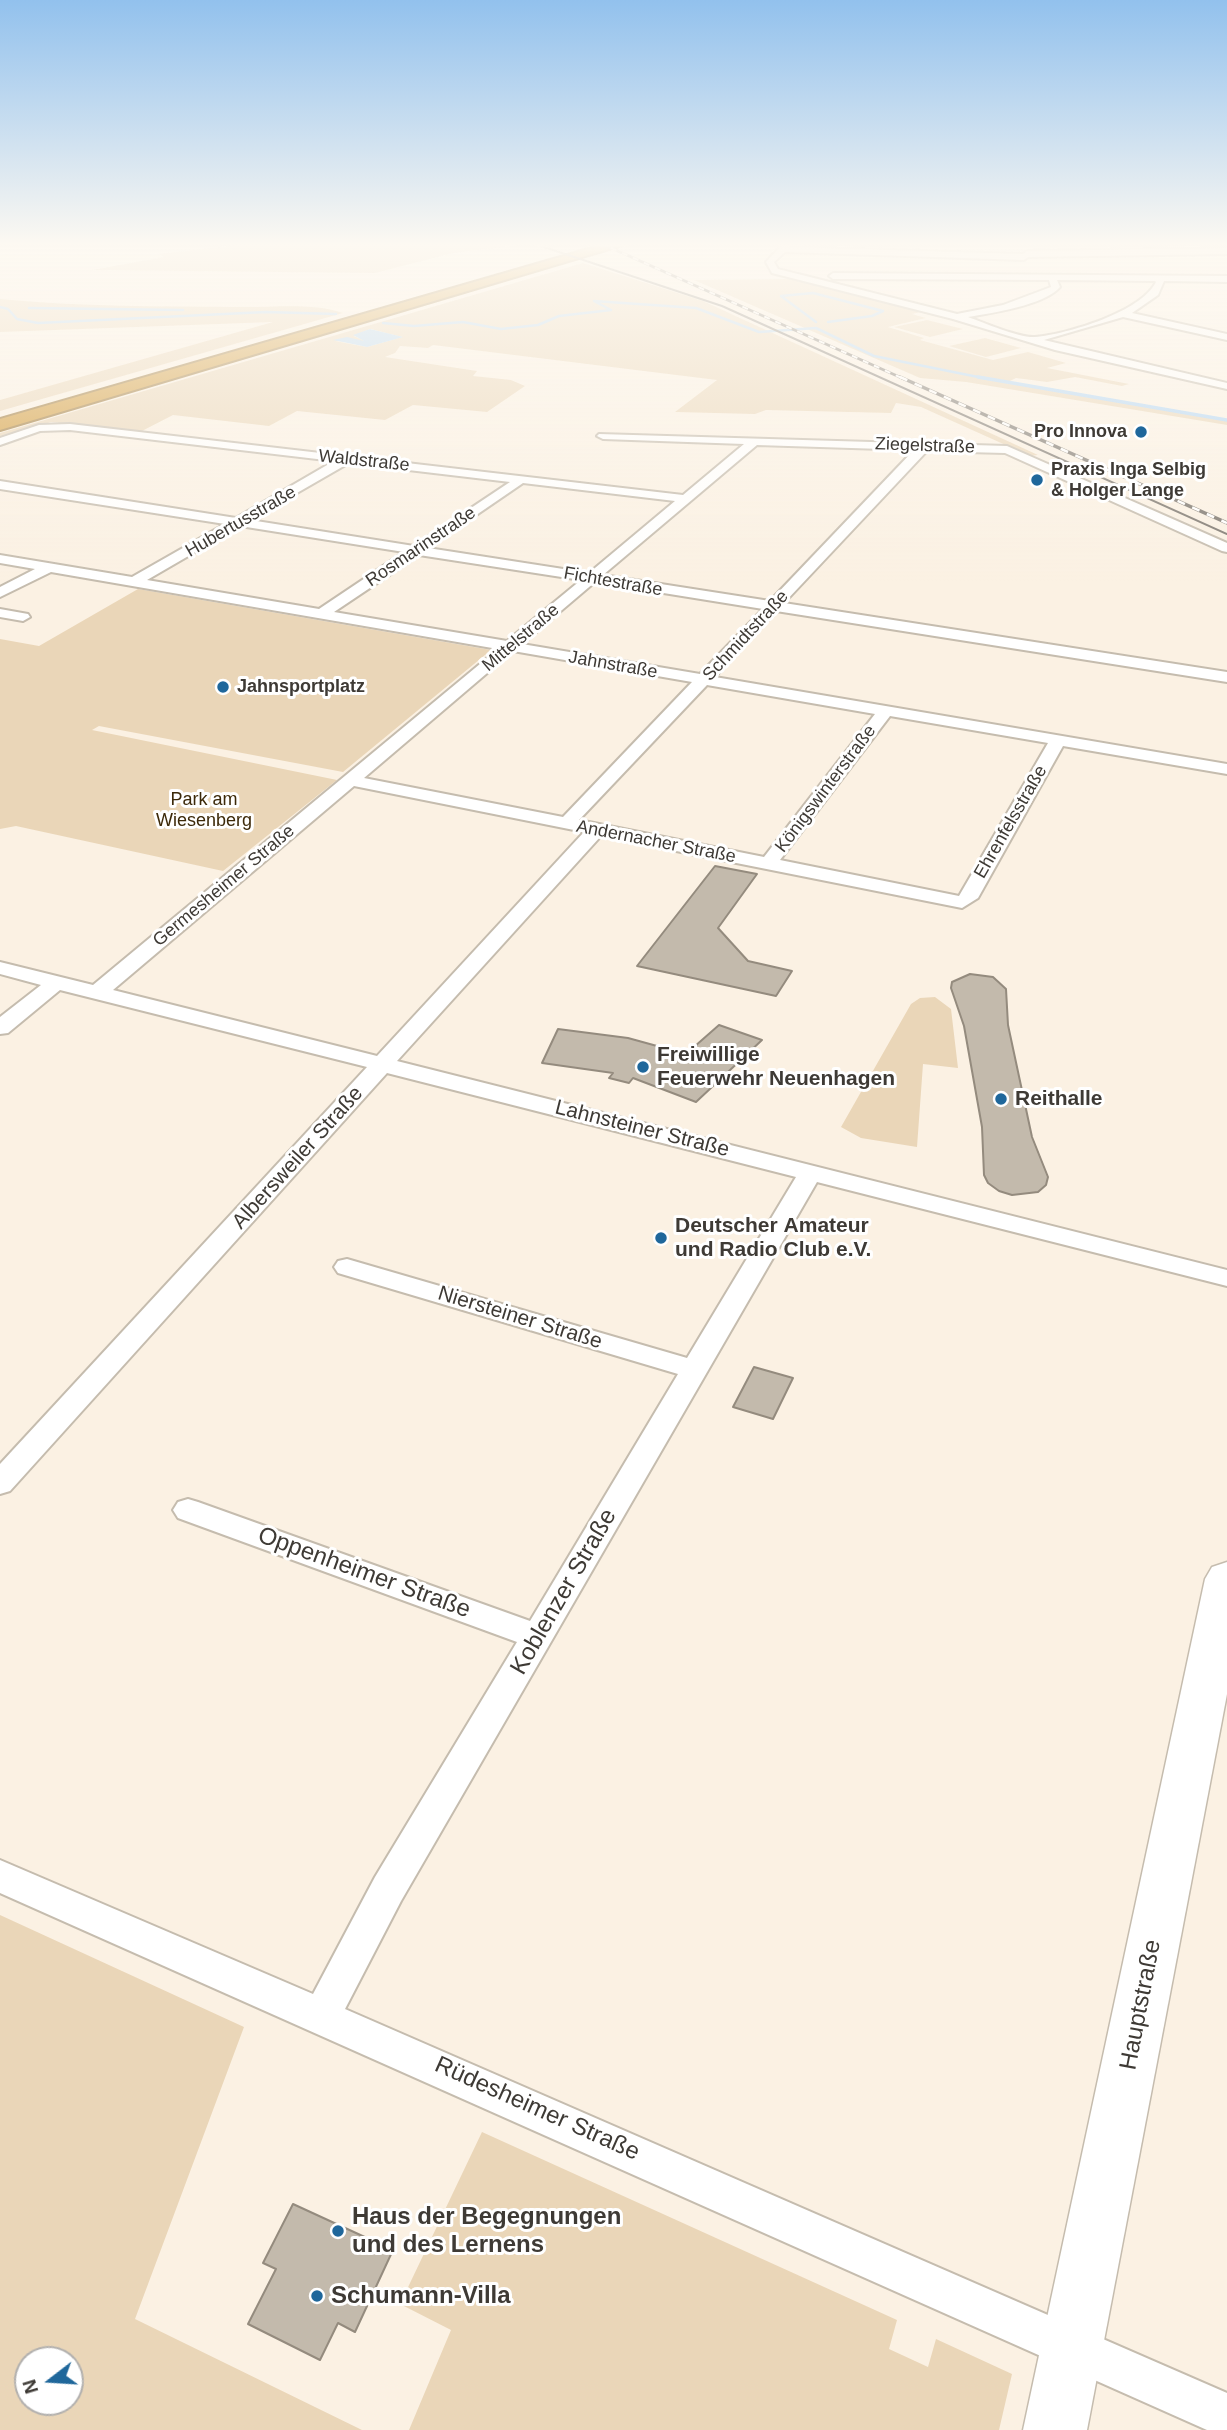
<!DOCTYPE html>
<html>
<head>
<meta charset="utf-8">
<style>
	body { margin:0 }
	#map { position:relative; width:1227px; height:2430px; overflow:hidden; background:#fbf1e3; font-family:Helvetica,sans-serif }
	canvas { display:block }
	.north { position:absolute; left:14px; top:2346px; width:70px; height:70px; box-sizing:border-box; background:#fff; border:2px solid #b2b0ae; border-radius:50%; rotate:253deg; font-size:19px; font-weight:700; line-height:28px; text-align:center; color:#3e3a35 }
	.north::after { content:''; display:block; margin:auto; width:24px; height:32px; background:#1f679b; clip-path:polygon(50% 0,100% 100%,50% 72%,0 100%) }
</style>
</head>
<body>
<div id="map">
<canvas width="1227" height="2430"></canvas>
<div class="north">N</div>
</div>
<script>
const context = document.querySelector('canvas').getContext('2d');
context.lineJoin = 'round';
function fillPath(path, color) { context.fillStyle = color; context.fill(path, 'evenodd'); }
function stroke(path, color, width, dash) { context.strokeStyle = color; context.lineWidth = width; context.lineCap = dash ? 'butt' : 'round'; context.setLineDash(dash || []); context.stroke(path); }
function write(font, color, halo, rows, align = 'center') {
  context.font = font + ' Helvetica,sans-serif'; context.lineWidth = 6; context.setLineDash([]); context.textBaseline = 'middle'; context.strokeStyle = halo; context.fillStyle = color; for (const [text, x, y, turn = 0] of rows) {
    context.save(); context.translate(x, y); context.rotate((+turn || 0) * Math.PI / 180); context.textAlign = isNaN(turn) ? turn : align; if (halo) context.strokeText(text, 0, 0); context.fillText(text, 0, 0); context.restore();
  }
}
fillPath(new Path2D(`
	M256,243h268l2,1 -73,9 -78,20 -283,-3 72,-13 -5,-3z
	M583,263l120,38 335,154 -8,1 -109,-49 -25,-4 -5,10 -125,-3 -11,4 -80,-2 42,-32 -284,-35 -5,3 -28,-2 -5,7 -10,4 92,14 -4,5 38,4 14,6 -38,26 -74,-7 -28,15 -88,-9 -28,15 -96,-11 -33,17 -89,-10 -51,16v-5zM370,329l32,8 -35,10 -32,-6 32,1 -13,-6z
	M789,279l132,33 -9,2 14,4 -38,9 36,11 -4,2 73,20 35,-8 38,11 -19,5 82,16 -7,2 -47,-9 -28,5 -31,-4 -10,5 221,38v4l-261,-43 -46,-4 -226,-98z
	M0,299c80,8 161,7 241,8 39,0 75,-4 102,6l-343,98v-11l273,-78 -273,10z
	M927,320l36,9 -33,8 -36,-10z
	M985,338l36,10 -35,9 -37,-11z
	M138,589l353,61 -148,122 -244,-46 -7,4 245,50 -114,91 -207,-45 -16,3v-190l39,7z
	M935,997l16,12 7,59 -35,-4 -6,83 -56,-9 -20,-11 70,-123 9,-6z
	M0,1915l244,112 -109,292 227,111h-362zM70,2360v42h-42v-42z
	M482,2132l415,188 -8,29 39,18 8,-28 76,35 -13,56h-590l42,-100 -51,-26z`), '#ead6b8');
fillPath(new Path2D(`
	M370,329l33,8 -36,10 -34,-7 14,-3 17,4 -11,-6z`), '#b1d5f5');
stroke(new Path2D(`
	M0,307l8,2 9,10 21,4 228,-11 70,2
	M29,308l154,2
	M816,322l-35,-26 32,-3 70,18 -11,5 -44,6
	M383,323l31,3 49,-4 38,7 37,-4 21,-9 52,-6 -17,-9 102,7 63,24 57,-4 58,28 114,23`), '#b1d5f5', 2.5);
stroke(new Path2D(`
	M978,377l249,43`), '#b1d5f5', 3.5);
const building = new Path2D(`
	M715,866l42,8 -39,54 30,33 44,10 -16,25 -139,-30z
	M970,974l23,3 13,12 2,36 24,112 16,40 -2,8 -8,7 -26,3 -13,-4 -11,-8 -4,-8 -2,-48 -18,-101 -13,-38 1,-6z
	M719,1025l43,15 -66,62 -63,-24 -4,5 -20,-5 4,-5 -71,-10 16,-34 70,9 58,16z
	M754,1367l39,11 -20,41 -40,-12z
	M293,2204l100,46 -38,82 -17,-9 -18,37 -72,-36 28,-55 -13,-6z`);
fillPath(building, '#c3baac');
stroke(building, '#948b7e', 2);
const minor = new Path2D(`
	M784,243h9l-3,4 233,7 4,-3 200,-3v6l-199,3 -4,3 -239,-8 -11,10 4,7 179,45 46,-9 48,-18 -2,-7 -216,-1 -4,-3 4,-3 394,3v6l-63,-1 -6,14 -26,18 95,21v6l-104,-23 -79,23 183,43v6l-172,-39 -102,-31 -181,-46 -6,-11zM1057,280l98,1 1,1c-15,30 -88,52 -121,55 -16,1 -50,-14 -67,-20 24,-4 77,-12 92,-30z
	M70,424l613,71 61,-51 -141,-5 -6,-3 2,-2 408,12 220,97v9l-5,-1 -217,-98 -78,-2 -143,152 443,69v10l-451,-71 -61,66 512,87v10l-164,-28 -85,152 -16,10 -361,-72 -204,225 830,209v16l-410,-104 -416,719 -56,108 882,384v37h-20l-1207,-537v-33l313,134 62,-117 142,-235 -339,-124 -5,-8 5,-8 10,-3 10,3 332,119 148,-247 -340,-101 -4,-6 4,-6 9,-2 340,99 109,-181 -409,-104 -377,418 -10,3v-30l367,-397 -307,-77 -52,43 -8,1v-17l41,-32 -41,-11v-12l93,23 405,-336 -447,-77 -51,25v-10l35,-18 -35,-6v-8l132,22 93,-53 -225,-35v-8l236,37 98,-57 -264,-31 -30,1 -40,14v-7l39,-13zM757,445l157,5 -144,151 -167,-26zM349,463l161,19 -96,64 -164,-26zM523,483l152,18 -86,72 -161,-25zM240,526l164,26 -85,57 -172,-29zM419,555l162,25 -74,61 -173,-29zM595,582l168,27 -63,65 -178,-30zM513,651l179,31 -129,135 -199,-39zM707,685l168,29 -111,143 -185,-37zM890,716l158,27 -89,153 -179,-36zM354,786l230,46 -207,224 -264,-66z
	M0,609l28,5 2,3 -7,4 -23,-4z`);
const secondary = new Path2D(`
	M1227,1562v132l-140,736h-64l182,-851 7,-12z`);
const motorway = new Path2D(`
	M609,243h20l-629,187v-11z`);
stroke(minor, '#c5bcae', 4);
stroke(secondary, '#c5bcae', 3);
stroke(motorway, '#9e7838', 4);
fillPath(minor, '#fff');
fillPath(secondary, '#fff');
fillPath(motorway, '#d19a39');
stroke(new Path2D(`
	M532,243l190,63 505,228`), '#7e7870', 2);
const railFar1 = new Path2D(`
	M600,243l304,136`);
const rail = new Path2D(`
	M900,377l327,146`);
stroke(railFar1, '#7e7870', 2.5);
stroke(rail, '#7e7870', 3.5);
stroke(railFar1, '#fff', 2, [6]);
stroke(rail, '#fff', 2.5, [8]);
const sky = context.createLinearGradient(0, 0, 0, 583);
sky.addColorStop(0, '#92c1ed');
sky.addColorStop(0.42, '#fdf9f2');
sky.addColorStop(1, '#fdf9f200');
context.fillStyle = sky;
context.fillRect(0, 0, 1227, 583);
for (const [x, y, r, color] of [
	[1141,432,7,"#1f679b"],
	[1037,480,7,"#1f679b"],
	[223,687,7,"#1f679b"],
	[643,1067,7,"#1f679b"],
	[1001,1099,7,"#1f679b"],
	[661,1238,7,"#1f679b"],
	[338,2231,7,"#1f679b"],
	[317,2296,7,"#1f679b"]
]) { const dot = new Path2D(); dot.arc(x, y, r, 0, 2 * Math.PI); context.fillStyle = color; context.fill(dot); stroke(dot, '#fff', 2.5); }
write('bold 18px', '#3e3a35', '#fff', [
	["Pro Innova",1127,432,"right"],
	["Praxis Inga Selbig",1051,470],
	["& Holger Lange",1051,491],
	["Jahnsportplatz",237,687]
], 'left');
write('18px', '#3e3a35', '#fff', [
	["Ziegelstraße",925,446,2],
	["Waldstraße",364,461,6],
	["Hubertusstraße",241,522,-30],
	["Rosmarinstraße",421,547,-34],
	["Fichtestraße",613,582,10],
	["Schmidtstraße",746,636,-47],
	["Mittelstraße",521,638,-40],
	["Jahnstraße",613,665,10],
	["Königswinterstraße",826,789,-53],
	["Ehrenfelsstraße",1011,822,-60],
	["Andernacher Straße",656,842,11],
	["Germesheimer Straße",224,886,-40]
]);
write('18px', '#3c2909', '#fff', [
	["Park am",204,800],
	["Wiesenberg",204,821]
]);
write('bold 21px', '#3e3a35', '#fff', [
	["Freiwillige",657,1055],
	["Feuerwehr Neuenhagen",657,1079],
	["Reithalle",1015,1099],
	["Deutscher Amateur",675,1226],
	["und Radio Club e.V.",675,1250]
], 'left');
write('21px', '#3e3a35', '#fff', [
	["Lahnsteiner Straße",642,1129,14],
	["Albersweiler Straße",298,1158,-48],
	["Niersteiner Straße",520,1318,17]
]);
write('24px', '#3e3a35', '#fff', [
	["Oppenheimer Straße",364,1573,20],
	["Koblenzer Straße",564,1592,-60],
	["Hauptstraße",1141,2005,-79],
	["Rüdesheimer Straße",537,2109,24]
]);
write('bold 24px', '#3e3a35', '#fff', [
	["Haus der Begegnungen",352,2217],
	["und des Lernens",352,2245],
	["Schumann-Villa",331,2296]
], 'left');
</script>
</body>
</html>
